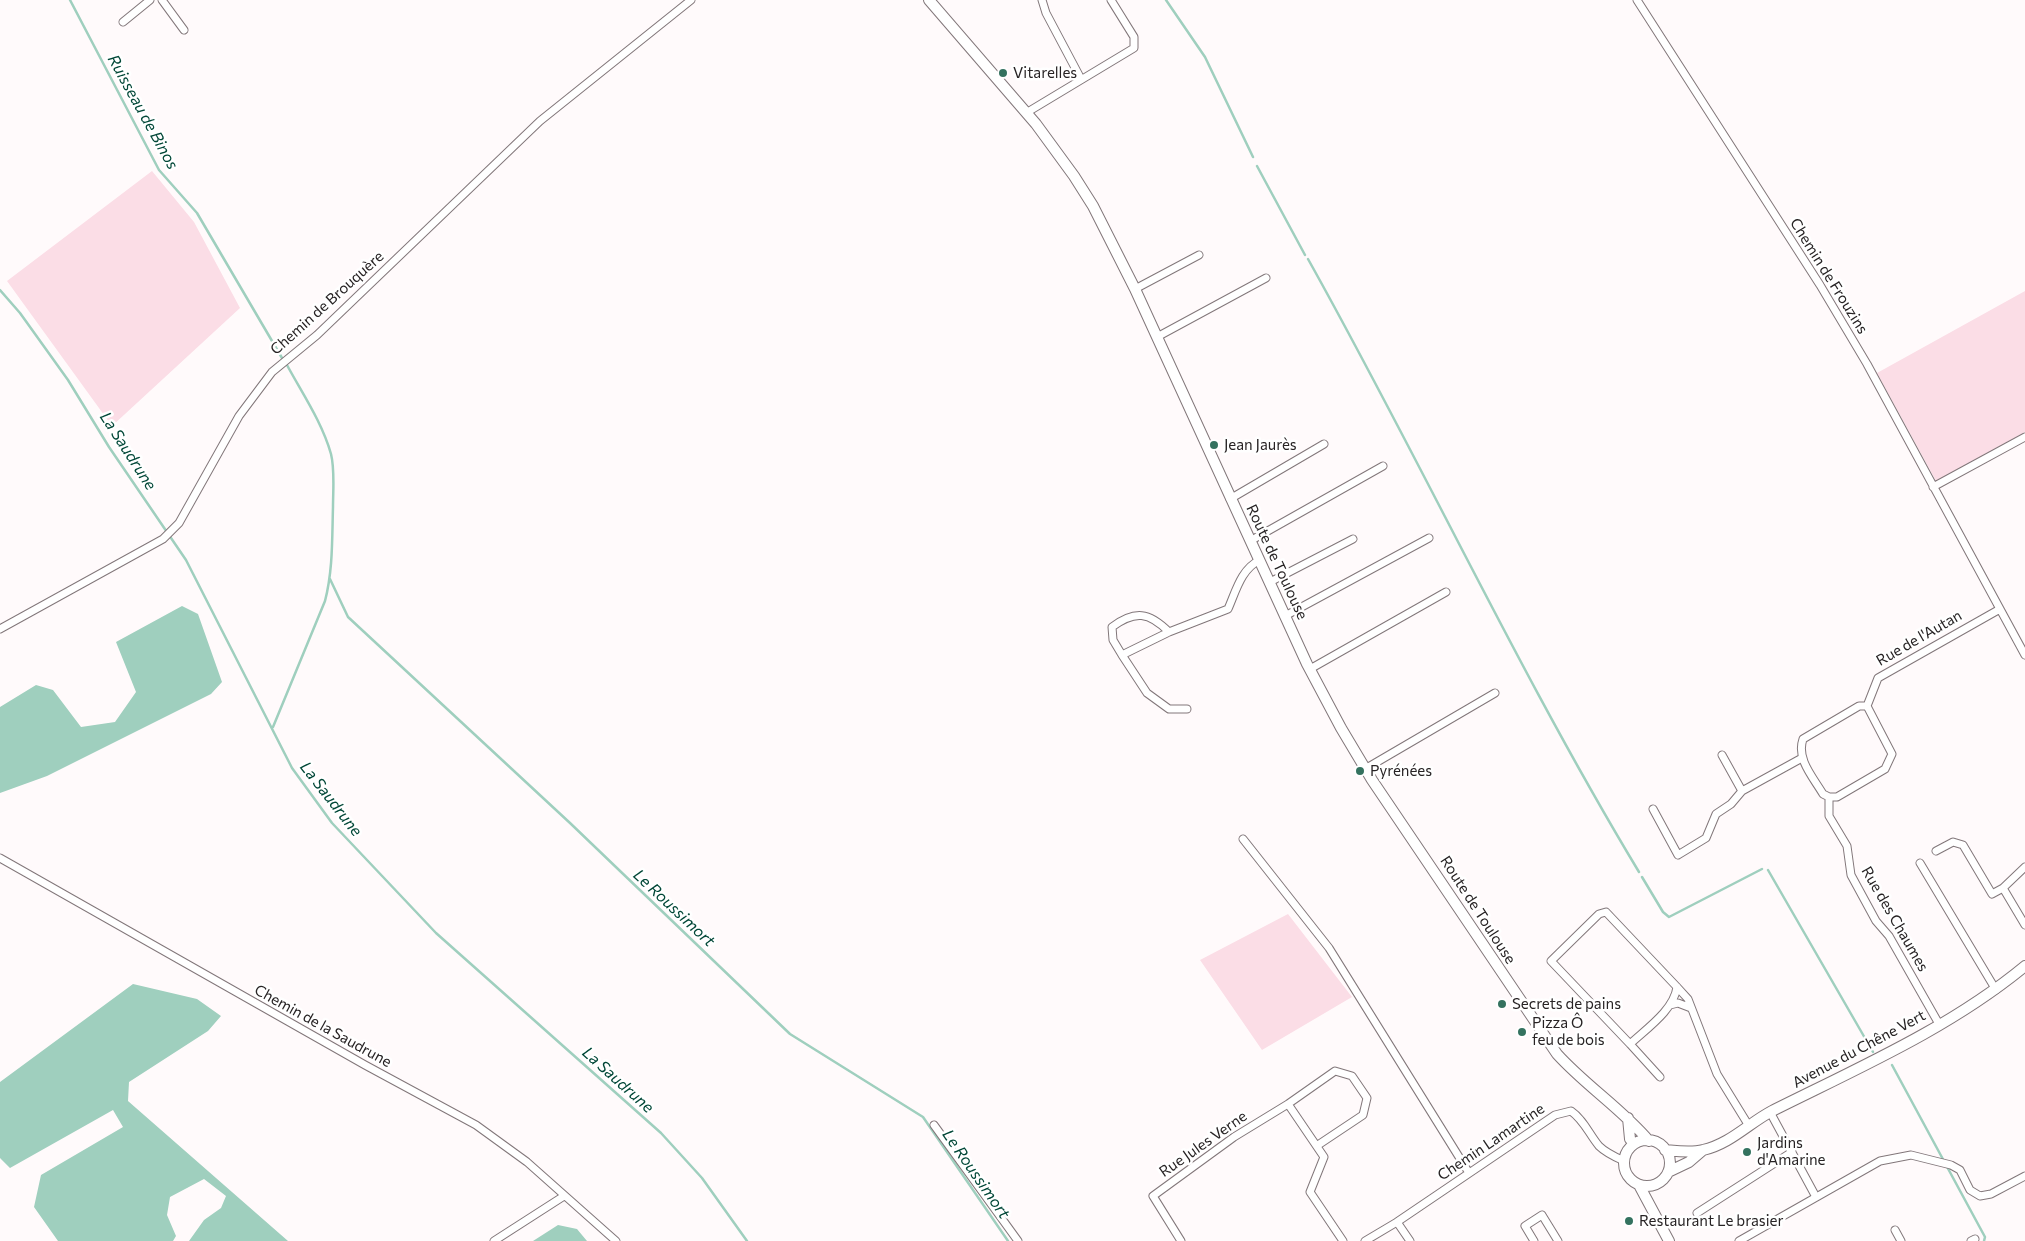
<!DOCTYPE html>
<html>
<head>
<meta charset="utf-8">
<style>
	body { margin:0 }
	canvas { display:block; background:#fffafb }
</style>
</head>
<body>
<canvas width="2025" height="1241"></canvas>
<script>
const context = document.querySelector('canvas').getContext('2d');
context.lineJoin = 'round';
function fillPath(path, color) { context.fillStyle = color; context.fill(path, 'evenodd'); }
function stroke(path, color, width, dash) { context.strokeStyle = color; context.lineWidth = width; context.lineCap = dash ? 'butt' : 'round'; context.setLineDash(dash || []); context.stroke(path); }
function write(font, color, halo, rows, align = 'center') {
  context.font = font + ' Commissioner,sans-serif'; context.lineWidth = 5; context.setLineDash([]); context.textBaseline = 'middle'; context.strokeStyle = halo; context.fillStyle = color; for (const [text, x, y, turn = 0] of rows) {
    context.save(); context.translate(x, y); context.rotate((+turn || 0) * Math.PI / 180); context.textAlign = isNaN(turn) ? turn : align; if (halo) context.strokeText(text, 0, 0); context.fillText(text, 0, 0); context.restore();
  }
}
fillPath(new Path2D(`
	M152,171l42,51 46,86 -128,118 -105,-145z
	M2025,291v141l-89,49 -59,-108z
	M1288,914l64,83 -90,53 -62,-90z`), '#fbdde6');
fillPath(new Path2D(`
	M182,606l16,8 24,68 -11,12 -164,82 -47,17v-86l36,-22 17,5 28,37 34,-5 21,-30 -20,-50z
	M133,984l64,15 24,17 -13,15 -79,51 -1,19 160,140h-99l15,-21 17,-12 5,-12 -22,-17 -34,18 -3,18 9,21 -3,5h-115l-24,-34 7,-32 82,-48 -10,-17 -103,58 -10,-10v-76z
	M558,1225l19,4 10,12h-54z`), '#9fcfbe');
stroke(new Path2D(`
	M70,0l89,170 38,43 85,145
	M1166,0l39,57 48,100
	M1257,166l48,89
	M1308,259c113,202 211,414 331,613
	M0,290l20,23 48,67 41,67 77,113 106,208 40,55 104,110 225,200 41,45 45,63
	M330,579l18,38 222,206 220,211 133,83 85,124
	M273,727l52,-126c8,-31 7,-62 8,-94 0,-17 2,-37 -2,-53 -9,-32 -29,-61 -44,-89
	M1768,870l105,182
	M1642,877l21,35 6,5 93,-48
	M1892,1065l93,172 -1,4`), '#9fcfbe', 2.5);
const minor = new Path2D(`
	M162,0l22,30
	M1042,0l4,13 35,66
	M1637,0l183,285 47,79 158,291
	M123,22l27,-22
	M1026,113l108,-65v-11l-23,-37
	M1135,289l64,-34
	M1157,337l109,-59
	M1933,487l92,-50
	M1230,499l94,-55
	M1250,541l133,-75
	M1270,582l83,-43
	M1285,616l144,-78
	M0,629l163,-90 16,-16 60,-107 33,-44 45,-37 223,-214 151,-121
	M1122,655l-9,-15 -1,-13c23,-17 37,-15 57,5
	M1310,669l136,-77
	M1859,706h8l25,48 -7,15 -48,28h-8l-6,-3c-10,-17 -27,-35 -20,-55z
	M1867,706l11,-28 122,-69
	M1187,709h-18l-22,-16 -25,-38 47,-23 59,-23c8,-18 13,-40 32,-49
	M1722,755l20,36
	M1365,769l130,-76
	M1829,797v19l18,30 4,29 25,46 13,15 50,88
	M1653,809l25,46 28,-17 10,-24 15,-10 11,-13 60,-33
	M1243,839l86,109 140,225
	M1936,851l17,-9 10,3 29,49 11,-6 22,-21
	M0,858l365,207 111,60 51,37 89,79
	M1920,863l76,127
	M2003,888l22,37
	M1677,987c-3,23 -31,42 -47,57l-79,-83 48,-47 7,-2 71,75 11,12 29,75 32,52
	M1670,1005l8,-2 13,5
	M1630,1044l30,33
	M1288,1104l36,53 -14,35 33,49
	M1770,1112l46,85
	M934,1125l84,116
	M1697,1213l95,-61
	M1397,1222l13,19
	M1895,1230l6,11
	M494,1241l70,-45
	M1181,1241l-28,-45 81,-59 54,-33 47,-33 17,5 15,22 -4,17 -45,30
	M1365,1241l32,-19 158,-107 16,-4c13,9 18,23 28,35 7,7 16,11 25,15
	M1534,1241l-9,-15 17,-11 16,26
	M1739,1241l141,-80 31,-6 40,10 9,5 10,20 10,6 11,-2 34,-18
	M1971,1241l4,-2`);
const secondary = new Path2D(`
	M929,0l107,124 38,52 19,30 42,83 172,375 34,64 31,52 185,274c29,32 65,55 92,87
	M1628,1118l2,21 4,5
	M1624 1163a23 23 0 1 1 46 0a23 23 0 1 1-46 0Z
	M1665,1150c12,1 26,3 38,0 27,-6 46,-27 69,-39 86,-43 178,-83 253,-145
	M1668,1172l21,-10 14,-12
	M1639,1185l30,56`);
stroke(minor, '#82777a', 9);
stroke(secondary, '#82777a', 12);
stroke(minor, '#fff', 7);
stroke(secondary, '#fff', 10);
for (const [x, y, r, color] of [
	[1003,73,5,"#34725f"],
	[1214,445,5,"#34725f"],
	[1360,771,5,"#34725f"],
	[1502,1004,5,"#34725f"],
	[1522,1032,5,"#34725f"],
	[1747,1152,5,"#34725f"],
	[1629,1221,5,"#34725f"]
]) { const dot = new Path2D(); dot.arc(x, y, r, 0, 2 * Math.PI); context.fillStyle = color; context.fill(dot); stroke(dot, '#fff', 2); }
write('15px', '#272324', '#fff', [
	["Vitarelles",1013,73],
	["Jean Jaurès",1224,445],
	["Pyrénées",1370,771],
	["Secrets de pains",1512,1004],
	["Pizza Ô",1532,1023],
	["feu de bois",1532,1040],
	["Jardins",1757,1143],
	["d'Amarine",1757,1160],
	["Restaurant Le brasier",1639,1221]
], 'left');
write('15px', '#272324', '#fff', [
	["Chemin de Frouzins",1829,276,58],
	["Chemin de Brouquère",327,303,-42],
	["Route de Toulouse",1277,562,65],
	["Rue de l'Autan",1919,638,-30],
	["Route de Toulouse",1478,910,57],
	["Rue des Chaumes",1895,919,60],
	["Chemin de la Saudrune",323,1026,29],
	["Avenue du Chêne Vert",1859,1049,-28],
	["Chemin Lamartine",1491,1142,-34],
	["Rue Jules Verne",1203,1144,-35]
]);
write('italic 16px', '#014737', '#fff', [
	["Ruisseau de Binos",143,112,61],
	["La Saudrune",128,451,57],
	["La Saudrune",331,799,52],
	["Le Roussimort",674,908,43],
	["La Saudrune",618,1080,42],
	["Le Roussimort",976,1174,55]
]);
</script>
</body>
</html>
